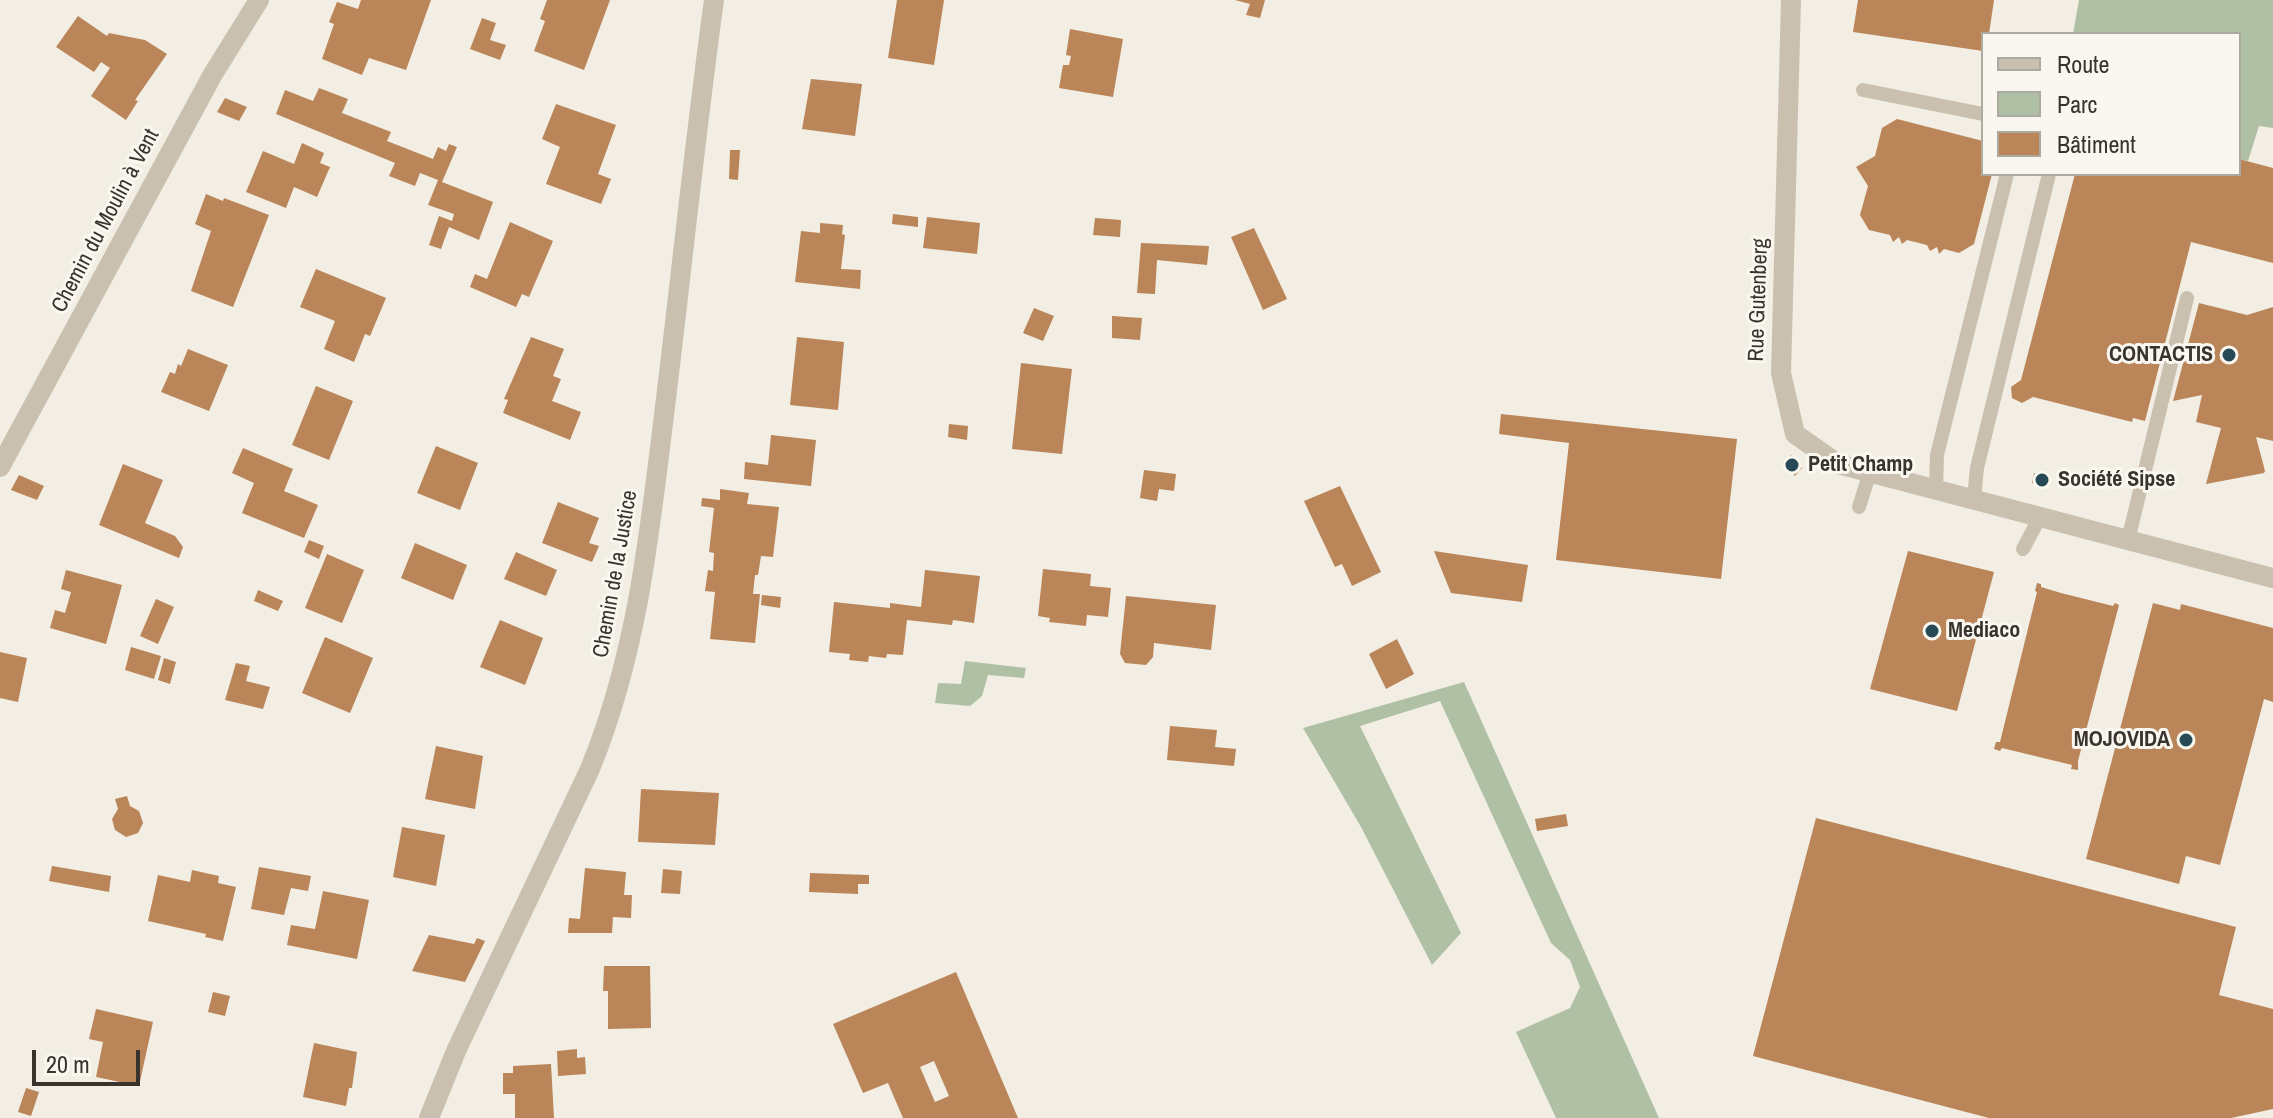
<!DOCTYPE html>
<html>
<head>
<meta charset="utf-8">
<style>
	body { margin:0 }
	#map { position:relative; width:2273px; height:1118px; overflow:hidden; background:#f2eee3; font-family:"Archivo Narrow",sans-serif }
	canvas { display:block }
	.legend { position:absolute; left:1981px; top:32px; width:260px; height:144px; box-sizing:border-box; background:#f9f7ef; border:2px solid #aca9a1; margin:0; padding:10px 14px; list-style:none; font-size:24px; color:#39332d }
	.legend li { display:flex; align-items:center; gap:16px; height:40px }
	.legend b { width:40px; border:2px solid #aca9a1 }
	.scale { position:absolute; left:32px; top:1050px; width:108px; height:36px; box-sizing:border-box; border:4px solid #39332d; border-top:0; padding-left:10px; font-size:24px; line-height:28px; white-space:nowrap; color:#39332d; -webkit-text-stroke:6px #f9f7ef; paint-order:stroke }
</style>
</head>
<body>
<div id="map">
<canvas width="2273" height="1118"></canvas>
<ul class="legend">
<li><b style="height:10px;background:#c9c0af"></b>Route</li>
<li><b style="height:22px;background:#b0c0a4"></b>Parc</li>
<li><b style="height:22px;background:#ba8559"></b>Bâtiment</li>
</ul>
<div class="scale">20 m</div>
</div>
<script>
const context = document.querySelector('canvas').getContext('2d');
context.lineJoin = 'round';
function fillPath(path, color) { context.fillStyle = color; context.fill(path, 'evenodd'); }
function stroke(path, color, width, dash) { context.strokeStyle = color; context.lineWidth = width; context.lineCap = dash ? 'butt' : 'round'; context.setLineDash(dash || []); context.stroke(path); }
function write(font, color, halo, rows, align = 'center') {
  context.font = font + ' "Archivo Narrow",sans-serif'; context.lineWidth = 6; context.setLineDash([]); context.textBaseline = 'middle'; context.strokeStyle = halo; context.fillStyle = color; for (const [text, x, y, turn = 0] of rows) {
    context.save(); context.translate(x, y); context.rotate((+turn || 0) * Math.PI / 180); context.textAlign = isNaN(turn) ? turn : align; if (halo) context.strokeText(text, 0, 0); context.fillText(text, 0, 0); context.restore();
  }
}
fillPath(new Path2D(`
	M2079,0h194v128l-14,-2 -11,35 -9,-2v-125h-166z
	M965,661l61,7 -2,10 -36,-3 -6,21 -12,10 -35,-3 3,-20 23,1z
	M1464,682l195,436h-103l-40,-86 54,-24 10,-21 -10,-27 -19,-17 -111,-242 -80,25 101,207 -29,32 -71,-138 -58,-99z`), '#b0c0a4');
fillPath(new Path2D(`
	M361,0h70l-25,70 -37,-12 -7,17 -40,-16 12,-35 -5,-2 8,-20 21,7z
	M547,0h63l-26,70 -50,-19 11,-30 -5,-2z
	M897,0h47l-10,65 -46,-7z
	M1235,0h30l-5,18 -14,-3 4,-11z
	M1858,0h136l-5,34h-6v17l-130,-19z
	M78,16l29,20 2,-3 36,7 22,14 -32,46 3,1 -12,19 -35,-24 19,-28 -9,-6 -7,10 -38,-25z
	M482,18l14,5 -6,17 16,5 -6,15 -30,-11z
	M1070,29l53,10 -10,58 -54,-9 4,-23h6l2,-9 -5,-1z
	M811,79l51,5 -7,52 -53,-7z
	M319,88l29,11 -6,14 49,19 -4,9 46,18 5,-12 8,4 3,-7 8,3 -15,35 51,20 -14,38 -30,-13 -8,22 -12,-4 10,-29 13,5 2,-7 -26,-9 10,-25 -18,-7 -5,13 -26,-10 6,-13 -119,-49 9,-24 28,11z
	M225,98l22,9 -8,14 -22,-9z
	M556,104l60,21 -18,49 13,5 -10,25 -55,-20 14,-37 -18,-8z
	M1897,119l86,22v33h9l-18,70 -15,9 -15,-4 -5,5 -2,-7 -7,4 -3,-6 -20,-5 -5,4 -3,-7 -6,5 -3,-7 -21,-5 -9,-15 8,-29 -12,-19 19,-11 7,-28z
	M302,143l22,10 -4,10 10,4 -13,30 -23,-10 -8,21 -40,-16 17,-41 31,13z
	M730,150h10l-2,30 -9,-1z
	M2239,159l34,9v95l-82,-21 -46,179 -12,-3 -1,4 -99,-25 -11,6 -10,-5 -1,-11 10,-7 54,-206h164z
	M206,194l17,7 1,-3 45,17 -36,92 -42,-16 20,-60 -16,-7z
	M893,214l25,3v10l-26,-3z
	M927,217l53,6 -3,31 -54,-6z
	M1095,218l26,2 -1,17 -27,-2z
	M510,222l43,19 -24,56 -7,-3 -6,13 -46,-20 5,-13 12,5z
	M820,223l23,2 -1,9 3,1 -4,34 20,1 -1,19 -65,-7 6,-51 19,2z
	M1254,228l33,71 -24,11 -32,-73z
	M1141,243l68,3 -2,19 -50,-5 -2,34 -18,-1z
	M316,269l70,29 -16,38 -5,-2 -11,28 -30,-13 11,-28 -35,-14z
	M2199,303l48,12 26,-8v134l-17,-4 9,34 -1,2 -58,11 15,-56 -25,-6 6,-27 -29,6z
	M1034,308l20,8 -11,25 -20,-8z
	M1112,316l30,2 -2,22 -28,-2z
	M531,337l33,12 -11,27 8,3 -9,22 29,11 -11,28 -67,-27 5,-13 -4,-1z
	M797,337l47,5 -6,68 -48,-5z
	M188,349l40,16 -19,46 -48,-19 9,-20 5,2 3,-10 3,2z
	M1021,363l51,6 -10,85 -50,-5z
	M316,386l37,15 -24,59 -37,-15z
	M1501,414l236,25 -16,140 -165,-19 13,-117 -70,-9z
	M949,424l19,2 -1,14 -19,-3z
	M771,435l45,5 -5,46 -67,-7 1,-17 23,3z
	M436,446l42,17 -18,47 -43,-17z
	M243,448l50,21 -9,22 34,14 -14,33 -62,-25 12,-30 -22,-10z
	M1791,455l11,13 -7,8 -12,-13z
	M123,464l40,16 -18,43 30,13 8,11 -4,11 -80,-33z
	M1144,470l32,4 -2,17 -15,-2 -2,12 -17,-3z
	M2034,473l17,4 -3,10 -16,-4z
	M19,475l25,11 -7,14 -26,-10z
	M1340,486l41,86 -29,14 -10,-22 -7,3 -31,-66z
	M720,489l29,4 -2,11 32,3 -6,50 -12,-1 -3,19h-3l-2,19h7l-5,49 -45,-4 5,-47 -10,-1 3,-21 5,1 1,-18 -5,-1 5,-44 -13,-2 1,-8 18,2z
	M558,502l41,16 -10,25 10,3 -7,16 -50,-19z
	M309,540l15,6 -5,13 -15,-7z
	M415,543l52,22 -14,35 -52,-22z
	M1434,551l94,14 -6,37 -71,-9z
	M1908,551l86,21 -37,139 -87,-22z
	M516,552l41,18 -11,26 -42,-17z
	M327,554l37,16 -22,53 -37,-15z
	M1043,569l48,5 -1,12 21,2 -3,29 -21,-2 -1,11 -37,-4 1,-4 -12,-2z
	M66,570l56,15 -16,59 -56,-16 5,-18 10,3 6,-21 -10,-3z
	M925,570l55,6 -6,47 -21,-3 -1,5 -45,-5 -4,35 -16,-1 -1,4 -17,-2 -1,6 -19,-2 1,-6 -21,-2 5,-50 56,6v-5l31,4z
	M2037,583l4,1v3l20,6 52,13 2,-3 4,2 -41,156v9l-7,-1 1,-4 -70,-17 -2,3 -6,-2 2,-7h4l37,-150 -2,-1z
	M258,590l25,11 -5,10 -24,-10z
	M762,595l19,2 -1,11 -19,-3z
	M1126,596l90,9 -5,45 -57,-7 -1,14 -7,8 -21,-2 -5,-9z
	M156,599l18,8 -16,37 -18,-8z
	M2153,603l27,7 1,-6 92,24v74l-9,-3 -44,166 -34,-9 -7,28 -93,-25z
	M500,620l43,18 -18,47 -45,-18z
	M325,637l48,21 -23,55 -48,-20z
	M1397,639l17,35 -28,15 -17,-35z
	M131,647l30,9 -7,23 -29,-9z
	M0,652l27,6 -9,44 -18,-4z
	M164,658l12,4 -6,22 -12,-4z
	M236,663l14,3 -4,15 24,6 -7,22 -38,-9z
	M1170,726l47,4 -2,17 21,2 -2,17 -67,-6z
	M436,746l47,10 -8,53 -50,-10z
	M641,789l78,4 -4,52 -77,-3z
	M127,796l3,10 9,5 4,12 -5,10 -12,4 -11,-7 -3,-11 6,-10 -3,-10z
	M1566,814l2,12 -31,5 -2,-12z
	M1816,818l420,109 -17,68 54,14v100l-42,9h-242l-236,-62z
	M402,827l43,8 -9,51 -43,-9z
	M52,866l59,10 -2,16 -60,-11z
	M259,867l52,9 -3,15 -17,-3 -7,27 -33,-6z
	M585,868l41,4 -2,23h8l-1,23 -18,-1 -1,16h-44l1,-15 11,1z
	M663,869l19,2 -2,23 -19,-1z
	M192,870l27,6 -1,7 18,4 -13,54 -18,-4 1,-3 -58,-13 10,-46 32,7z
	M810,873l59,2v9h-11v10l-49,-2z
	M323,891l46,9 -12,59 -70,-14 4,-20 24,4z
	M429,935l45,9 3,-6 8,3 -20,41 -53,-11z
	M604,966h46l1,62 -43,1v-38h-5z
	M956,972l62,146h-115l-15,-35 -25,10 -30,-69zM934,1061l15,35 -14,6 -15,-35z
	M213,992l17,4 -5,20 -17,-4z
	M96,1009l57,13 -14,64 -43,-9 7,-35 -14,-3z
	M314,1043l43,9 -5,36h-3l-3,18 -43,-9z
	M577,1049v9l8,-1 1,17 -28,2 -1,-25z
	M551,1064l3,54h-39v-24h-12v-21h10v-7z
	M26,1088l13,4 -8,24 -13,-4z`), '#ba8559');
stroke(new Path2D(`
	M1863,90l120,24
	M1936,489l1,-34 70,-281
	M1974,499l3,-31 72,-294
	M1859,507l11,-35
	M2128,540l59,-242
	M2023,549l17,-32`), '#c9c0af', 14);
stroke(new Path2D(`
	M1791,0l-10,373 14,61 43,30 435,114
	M0,467l213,-393 46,-74
	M429,1118l27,-67 134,-282c47,-115 59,-231 74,-354 17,-138 31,-277 50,-415`), '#c9c0af', 20);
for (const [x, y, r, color] of [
	[2229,355,8,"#264956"],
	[1792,465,8,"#264956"],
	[2042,480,8,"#264956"],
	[1932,631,8,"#264956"],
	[2186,740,8,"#264956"]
]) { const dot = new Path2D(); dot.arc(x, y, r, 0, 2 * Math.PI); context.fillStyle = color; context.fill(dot); stroke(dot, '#f9f7ef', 3); }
write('22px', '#39332d', '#f9f7ef', [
	["Chemin du Moulin à Vent",106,221,-62],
	["Rue Gutenberg",1759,300,-88],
	["Chemin de la Justice",616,574,-80]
]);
write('bold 22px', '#39332d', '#f9f7ef', [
	["CONTACTIS",2213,355,"right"],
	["Petit Champ",1808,465],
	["Société Sipse",2058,480],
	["Mediaco",1948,631],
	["MOJOVIDA",2170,740,"right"]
], 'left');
</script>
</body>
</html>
